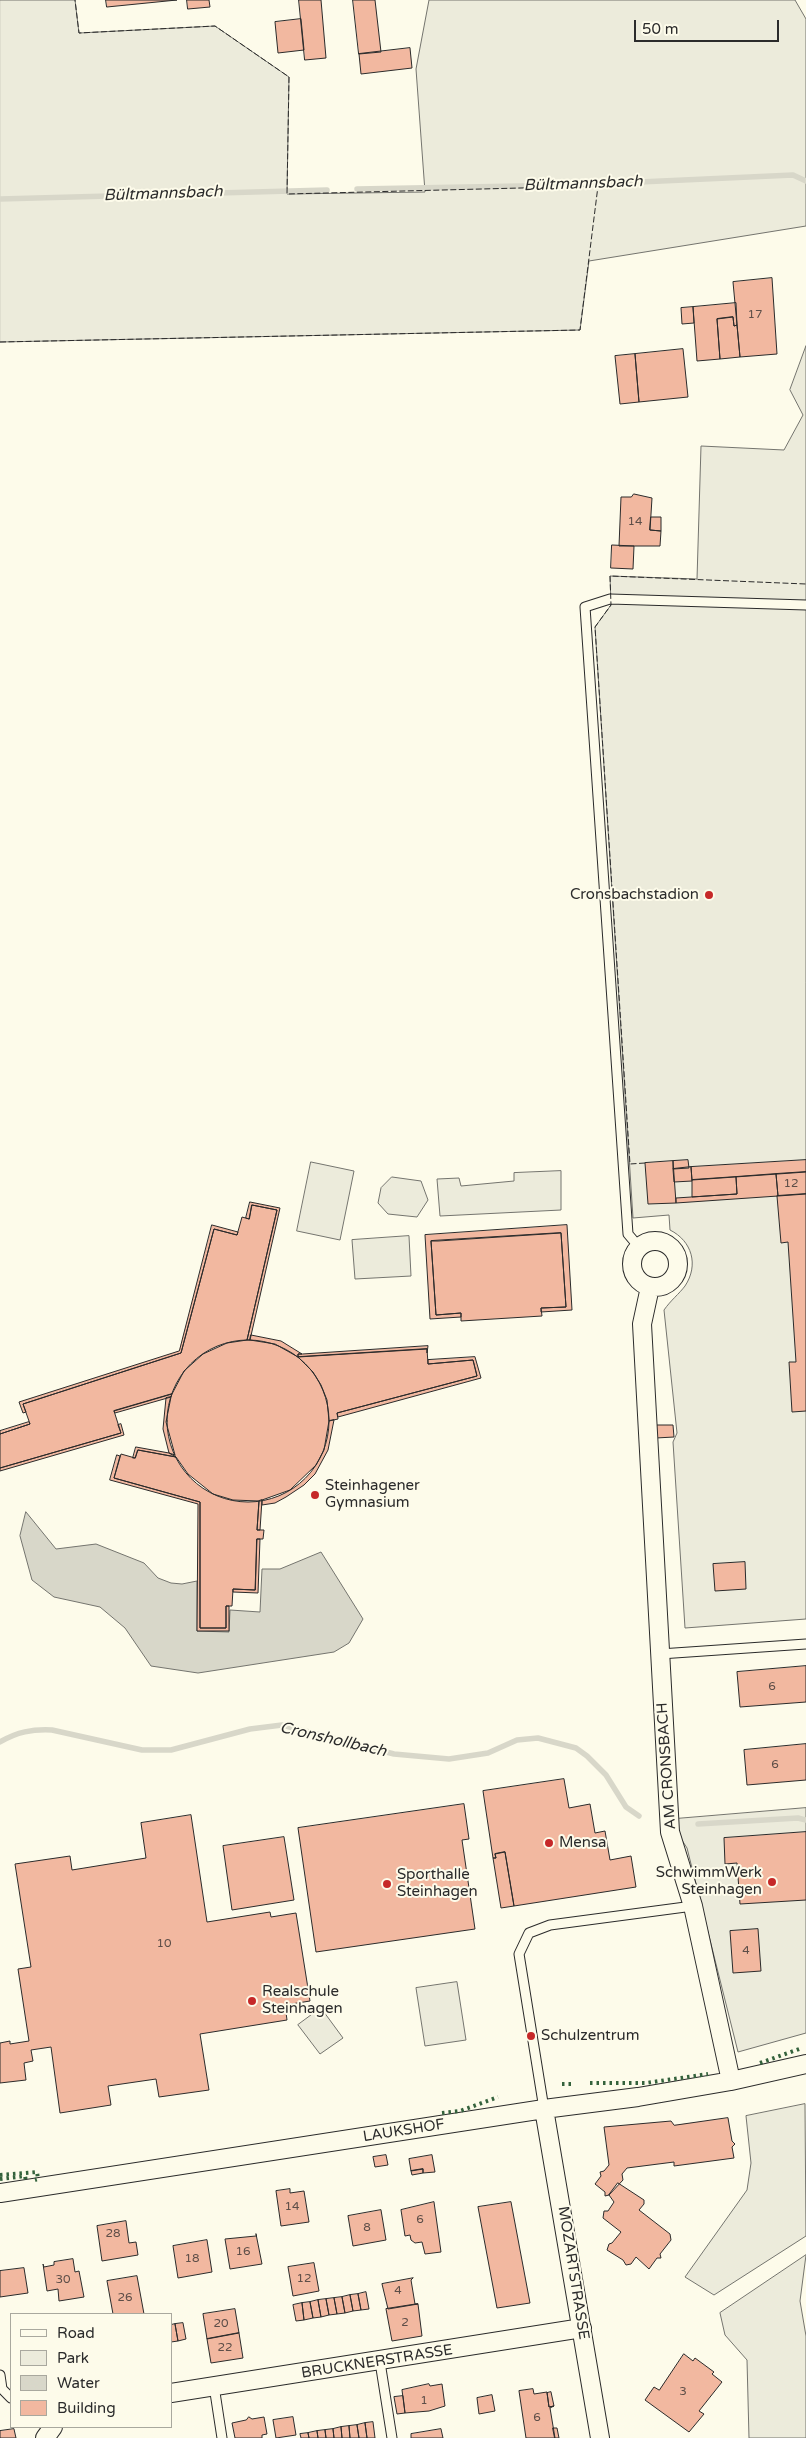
<!DOCTYPE html>
<html>
<head>
<meta charset="utf-8">
<style>
	body { margin:0 }
	#map { position:relative; width:806px; height:2438px; overflow:hidden; background:#fdfbea; font-family:"Varela Round",sans-serif }
	canvas { display:block }
	.legend { position:absolute; left:10px; top:2313px; width:162px; height:115px; box-sizing:border-box; background:#fdfbea; border:1px solid #a9a89e; margin:0; padding:6px 9px; list-style:none; font-size:15px; color:#2b2b2b }
	.legend li { display:flex; align-items:center; gap:10px; height:25px }
	.legend b { width:25px; border:1px solid #a9a89e }
	.scale { position:absolute; left:634px; top:20px; width:145px; height:22px; box-sizing:border-box; border:2px solid #2b2b2b; border-top:0; padding-left:6px; font-size:15px; line-height:18px; white-space:nowrap; color:#2b2b2b; -webkit-text-stroke:4px #fdfbea; paint-order:stroke }
</style>
</head>
<body>
<div id="map">
<canvas width="806" height="2438"></canvas>
<ul class="legend">
<li><b style="height:6px;background:#fdfbea"></b>Road</li>
<li><b style="height:14px;background:#ecebdb"></b>Park</li>
<li><b style="height:14px;background:#d8d7c9"></b>Water</li>
<li><b style="height:14px;background:#f2b8a0"></b>Building</li>
</ul>
<div class="scale">50 m</div>
</div>
<script>
const context = document.querySelector('canvas').getContext('2d');
context.lineJoin = 'round';
function fillPath(path, color) { context.fillStyle = color; context.fill(path, 'evenodd'); }
function stroke(path, color, width, dash) { context.strokeStyle = color; context.lineWidth = width; context.lineCap = dash ? 'butt' : 'round'; context.setLineDash(dash || []); context.stroke(path); }
function write(font, color, halo, rows, align = 'center') {
  context.font = font + ' "Varela Round",sans-serif'; context.lineWidth = 4; context.setLineDash([]); context.textBaseline = 'middle'; context.strokeStyle = halo; context.fillStyle = color; for (const [text, x, y, turn = 0] of rows) {
    context.save(); context.translate(x, y); context.rotate((+turn || 0) * Math.PI / 180); context.textAlign = isNaN(turn) ? turn : align; if (halo) context.strokeText(text, 0, 0); context.fillText(text, 0, 0); context.restore();
  }
}
const green = new Path2D(`
	M0,0h75l4,33 136,-7 74,51 -2,117 138,-2 -9,-123 13,-69h366l11,19v207l-217,35 -9,69 -580,12z
	M806,346v1273l-121,9 -12,-186 4,-9 -13,-123c7,-10 15,-16 21,-24 14,-21 7,-45 -15,-56l-1,-15 -36,3 -38,-591 16,-22 -1,-29 87,3 4,-133 83,4 19,-35 -13,-25z
	M311,1162l43,9 -14,69 -43,-9z
	M561,1171v39l-121,6 -3,-37 22,-1 2,8 53,-5v-8z
	M392,1177l29,4 7,19 -11,17 -29,-3 -10,-11 3,-15z
	M409,1236l2,40 -56,3 -3,-39z
	M806,1808v225l-68,19 -51,-204 -11,-17 -1,-12z
	M457,1982l9,58 -41,6 -9,-58z
	M321,2008l22,30 -23,16 -22,-29z
	M805,2104l1,132 -92,59 -29,-18 62,-87 4,-27 -5,-47z
	M806,2255l-6,46 6,35v102h-57l-2,-78 -22,-25 -5,-22z`);
fillPath(green, '#ecebdb');
stroke(green, '#74746e', 1);
const water = new Path2D(`
	M26,1512l30,37 40,-5 48,19 14,15 13,5 11,1 15,-3v50l32,1 1,-22 30,2 2,-43h18l41,-17 42,67 -14,24 -15,9 -136,21 -47,-7 -26,-38 -25,-21 -46,-10 -22,-17 -12,-44z`);
fillPath(water, '#d8d7c9');
stroke(water, '#74746e', 1);
stroke(new Path2D(`
	M357,189l217,-4 219,-10 13,6
	M0,199l327,-9
	M0,1742c17,-10 32,-13 52,-12l90,20h29l79,-21 32,-4 112,29 55,5 39,-6 29,-13 21,-2 38,10 11,8 19,19 20,32 13,9
	M698,1824l100,-6 8,2`), '#d8d7c9', 5.5);
const building = new Path2D(`
	M106,0h71l-70,7z
	M187,0h22l1,7 -22,2z
	M299,0h22l5,58 -21,2z
	M353,0h22l6,52 -22,2z
	M301,19l3,31 -26,3 -3,-31z
	M410,48l2,20 -51,6 -2,-20z
	M772,278l5,76 -37,3 -7,-75z
	M736,303l1,22 -3,1 -1,-9 -16,2 3,40 -23,2 -4,-54z
	M693,307l1,16 -12,1 -1,-16z
	M733,317l1,9 3,-1 3,32 -20,2 -3,-40z
	M683,349l5,48 -49,5 -4,-48z
	M635,354l4,48 -19,2 -5,-48z
	M634,494l18,4 -2,32 11,1 -1,15h-41l2,-49h10z
	M651,517h10v14l-11,-1z
	M612,545l22,1 -1,23 -22,-1z
	M688,1160l1,8 -16,1v-8z
	M806,1160v12l-114,8 -1,-13z
	M673,1161l3,42 -28,1 -3,-41z
	M691,1167l1,14 -18,1 -1,-13z
	M806,1172v22l-28,2 -2,-22z
	M776,1174l2,22 -102,7v-5l61,-4 -1,-17z
	M736,1177l1,17 -45,3v-17z
	M806,1194v217l-14,1 -3,-50h7l-8,-120 -7,1 -4,-47z
	M250,1202l30,6 -30,132h-3l30,-130 -25,-5 -3,14 -3,-1z
	M252,1205l25,5 -30,130 -20,3 -24,11 -19,17 -12,23 -58,17 7,22 -121,35v-34l30,-10 -7,-20 158,-51 33,-124 23,6 5,-18 7,2z
	M212,1225l26,7 -1,3 -23,-6 -33,124 -158,51 3,8 -3,1 -4,-11 160,-51z
	M567,1225l5,85 -31,2v-4l25,-1 -5,-74 -123,8h-7l5,74 25,-2v4l-31,2 -5,-84z
	M561,1233l5,74 -25,1 1,8 -81,5v-8l-25,2 -5,-74z
	M251,1335l30,6 21,13h-4v3l-23,-13 -25,-4z
	M167 1421a81 81 0 1 1 162 0a81 81 0 1 1-162 0Z
	M428,1346l-1,7v-4l-129,8v-3h4z
	M427,1349l1,15 45,-4 4,16 -140,37 1,6 -9,2 -2,-21 -6,-15 -8,-13 -15,-15z
	M475,1357l6,21 -143,39 -1,-4 140,-37 -4,-16 -45,4v-4z
	M172,1394l-1,3 -56,16 -1,-2z
	M171,1397l-5,25 9,33 -6,-2 -6,-24 3,-31z
	M334,1420l-6,30 -13,24 -11,11 -18,12 -11,6 -13,2v-5l28,-10 26,-25 8,-15 5,-29z
	M29,1422l1,2 -30,10v-3z
	M121,1424l3,11 -124,36v-3l121,-35 -3,-8z
	M655,1425h18l1,12 -18,1z
	M136,1447l33,6 7,4 -38,-7 -3,8h-2z
	M138,1450l38,7 12,17 25,20 20,6 26,1 -2,29h7l-1,9h-6l-2,51 -22,-1 -1,17h-6v22h-26v-126l-86,-24 7,-24 14,4z
	M117,1455l3,1 -6,22 86,24v126h26v-22h3v25h-32l1,-127 -88,-24z
	M262,1500l-2,30h-3l2,-29z
	M257,1539h3l-2,54 -25,-1v-3l22,1z
	M745,1562l1,27 -31,2 -2,-27z
	M806,1666v36l-66,5 -3,-35z
	M806,1744v36l-59,5 -3,-35z
	M564,1779l5,29 21,-4 5,29 10,-2 5,29 21,-4 5,31 -122,19 -9,-54 -10,2 1,4h-3l-10,-67z
	M464,1804l5,35 -7,1 13,89 -159,23 -18,-124z
	M191,1815l16,107 63,-10 1,5 25,-4 14,88 -25,4 2,15 -87,14 9,56 -50,7 -3,-18 -48,7 3,19 -51,8 -9,-66 -20,3 2,11 -9,2 2,17 -26,3v-40l10,-2v3l19,-3 -11,-72 13,-2 -16,-103 55,-8 2,14 74,-12 -5,-35z
	M806,1832v68l-66,4 -3,-41 -12,1 -1,-26z
	M284,1837l10,63 -62,10 -9,-64z
	M505,1852l9,54 -13,2 -8,-50h3l-1,-4z
	M758,1929l3,42 -28,2 -3,-42z
	M728,2118l4,23 3,3 -3,3 2,11 -60,8v-4l-47,6 -5,6 1,6 -14,15 -4,1v-4l-10,-8 6,-8 -1,-4 4,-1 5,-6 -5,-38 67,-6 3,4z
	M386,2155l2,10 -13,2 -2,-10z
	M432,2155l3,17 -12,1v-4l-12,2 -2,-12z
	M423,2169v4l-11,2 -1,-4z
	M618,2183l26,17v4l-5,6 31,24 1,6 -11,14 1,4h-4l-8,11 -13,-12 -5,7 -5,1 -3,-5 -16,-10 2,-6 3,-1 9,-11 -18,-14 1,-7h4l6,-9 -5,-7z
	M290,2189v4l14,-2 5,31 -28,4 -5,-35z
	M434,2202l7,50 -16,2 -3,-12 -7,1 -4,-3 -1,-5 -5,1 -4,-26z
	M511,2202l19,101 -33,5 -19,-101z
	M381,2210l5,30 -33,6 -5,-30z
	M126,2221l3,22 7,-1 2,13 -36,6 -5,-35z
	M256,2234l6,30 -32,5 -5,-30 31,-3z
	M207,2240l5,32 -34,6 -5,-32z
	M73,2259l2,13 4,-1 5,26 -25,4 -1,-12 -11,2 -4,-27 1,3 10,-2v-3z
	M314,2263l5,28 -26,5 -5,-29z
	M24,2268l4,25 -28,4v-26z
	M137,2276l7,38h-31l-6,-33z
	M413,2278l-2,2 4,24h3l-30,5 -6,-25z
	M366,2292l3,17 -8,1 -3,-16z
	M358,2294l3,16 -8,1 -3,-16z
	M350,2295l3,16 -8,2 -3,-16z
	M342,2297l3,16 -8,1 -3,-16z
	M334,2298l3,16 -8,1 -3,-16z
	M326,2299l3,16 -8,2 -3,-17z
	M318,2300l3,17 -8,1 -3,-16z
	M310,2302l3,16 -9,2 -2,-17z
	M302,2303l2,17 -8,1 -3,-16z
	M418,2304l4,32 -30,5 -6,-32z
	M235,2309l4,24 -32,6 -4,-25z
	M183,2323l3,16 -8,2 -3,-17z
	M175,2324l3,17 -7,1v-17z
	M239,2333l4,25 -32,5 -4,-24z
	M684,2354l9,7 2,-3 19,14 -2,2 10,8 -23,29 5,3 -15,18 -44,-32 9,-13 5,3z
	M429,2384l1,2 12,-2 3,22 -16,5 -24,2 -3,-23z
	M533,2389l1,5 13,-2 2,15 5,-1 -4,2 5,30h-29l-7,-47z
	M551,2392l3,14 -5,1 -2,-14z
	M492,2395l3,16 -16,3 -2,-16z
	M403,2396l2,17 -8,1 -3,-17z
	M249,2417l3,2 12,-2 3,17 -5,1v3h-27l-3,-15 14,-3z
	M293,2417l3,18 -20,3 -3,-18z
	M373,2422l2,16h-8l-2,-15z
	M365,2423l2,15h-8l-2,-13z
	M357,2425l2,13h-9l-1,-12z
	M349,2426l1,12h-8l-1,-11z
	M341,2427l1,11h-8l-1,-9z
	M553,2428h4l2,10h-4z
	M14,2429l2,9h-16v-7z
	M333,2429l1,9h-8l-1,-8z
	M441,2429l2,9h-32v-4z
	M325,2430l1,8h-8l-1,-7z
	M317,2431l1,7h-9l-1,-5z
	M308,2433l1,5h-8l-1,-4z`);
fillPath(building, '#f2b8a0');
stroke(building, '#2b2b2b', 1);
const lane = new Path2D(`
	M639,1247l-11,-13 -43,-627 25,-8 196,6
	M660,1654l146,-10
	M544,2109l-25,-155 10,-21 21,-8 143,-19
	M380,2362l12,76
	M0,2375l2,14 9,9
	M214,2386l8,52`);
const street = new Path2D(`
	M632 1264a23 23 0 1 1 46 0a23 23 0 1 1-46 0Z
	M650,1287l-8,37 28,508 23,74 38,175
	M544,2109l56,329
	M0,2193l544,-84 94,-12 93,-16 75,-17
	M171,2393l411,-65
	M45,2438l8,-11`);
stroke(lane, '#2b2b2b', 11);
stroke(street, '#2b2b2b', 20);
stroke(lane, '#fdfbea', 9);
stroke(street, '#fdfbea', 18);
stroke(new Path2D(`
	M760,2063l42,-15
	M590,2083h56l62,-9
	M562,2084h12
	M442,2113l18,-2 38,-14
	M0,2175l37,-3 1,7 -3,1
	M0,2179l25,-3 1,5h2`), '#34623c', 4, [2.5, 4]);
stroke(new Path2D(`
	M0,342l580,-12 18,-144 -311,8 2,-117 -74,-51 -136,7 -4,-33
	M645,1163l-15,1 -35,-537 16,-22 -1,-29 196,8`), '#2b2b2b', 1, [6, 2.5]);
for (const [x, y, r, color] of [
	[709,895,5,"#c62828"],
	[315,1495,5,"#c62828"],
	[549,1843,5,"#c62828"],
	[772,1882,5,"#c62828"],
	[387,1884,5,"#c62828"],
	[252,2001,5,"#c62828"],
	[531,2036,5,"#c62828"]
]) { const dot = new Path2D(); dot.arc(x, y, r, 0, 2 * Math.PI); context.fillStyle = color; context.fill(dot); stroke(dot, '#fdfbea', 2); }
write('12px', '#5d4e48', null, [
	["17",755,315],
	["14",635,522],
	["12",791,1184],
	["6",772,1687],
	["6",775,1765],
	["10",164,1944],
	["4",746,1951],
	["14",292,2207],
	["6",420,2220],
	["8",367,2228],
	["28",113,2234],
	["16",243,2252],
	["18",192,2259],
	["12",304,2279],
	["30",63,2280],
	["4",398,2291],
	["26",125,2298],
	["2",405,2323],
	["20",221,2324],
	["22",225,2348],
	["3",683,2392],
	["1",424,2401],
	["6",537,2418]
]);
write('15px', '#2b2b2b', '#fdfbea', [
	["Cronsbachstadion",699,895,"right"],
	["Steinhagener",325,1486],
	["Gymnasium",325,1503],
	["Mensa",559,1843],
	["SchwimmWerk",762,1873,"right"],
	["Steinhagen",762,1890,"right"],
	["Sporthalle",397,1875],
	["Steinhagen",397,1892],
	["Realschule",262,1992],
	["Steinhagen",262,2009],
	["Schulzentrum",541,2036]
], 'left');
write('15px', '#2b2b2b', '#fdfbea', [
	["AM CRONSBACH",667,1766,-94],
	["LAUKSHOF",404,2131,-9],
	["MOZARTSTRASSE",573,2273,81],
	["BRUCKNERSTRASSE",377,2362,-9]
]);
write('italic 16px', '#2b2b2b', '#fdfbea', [
	["Bültmannsbach",583,184,-2],
	["Bültmannsbach",163,194,-2],
	["Cronshollbach",333,1740,13]
]);
</script>
</body>
</html>
